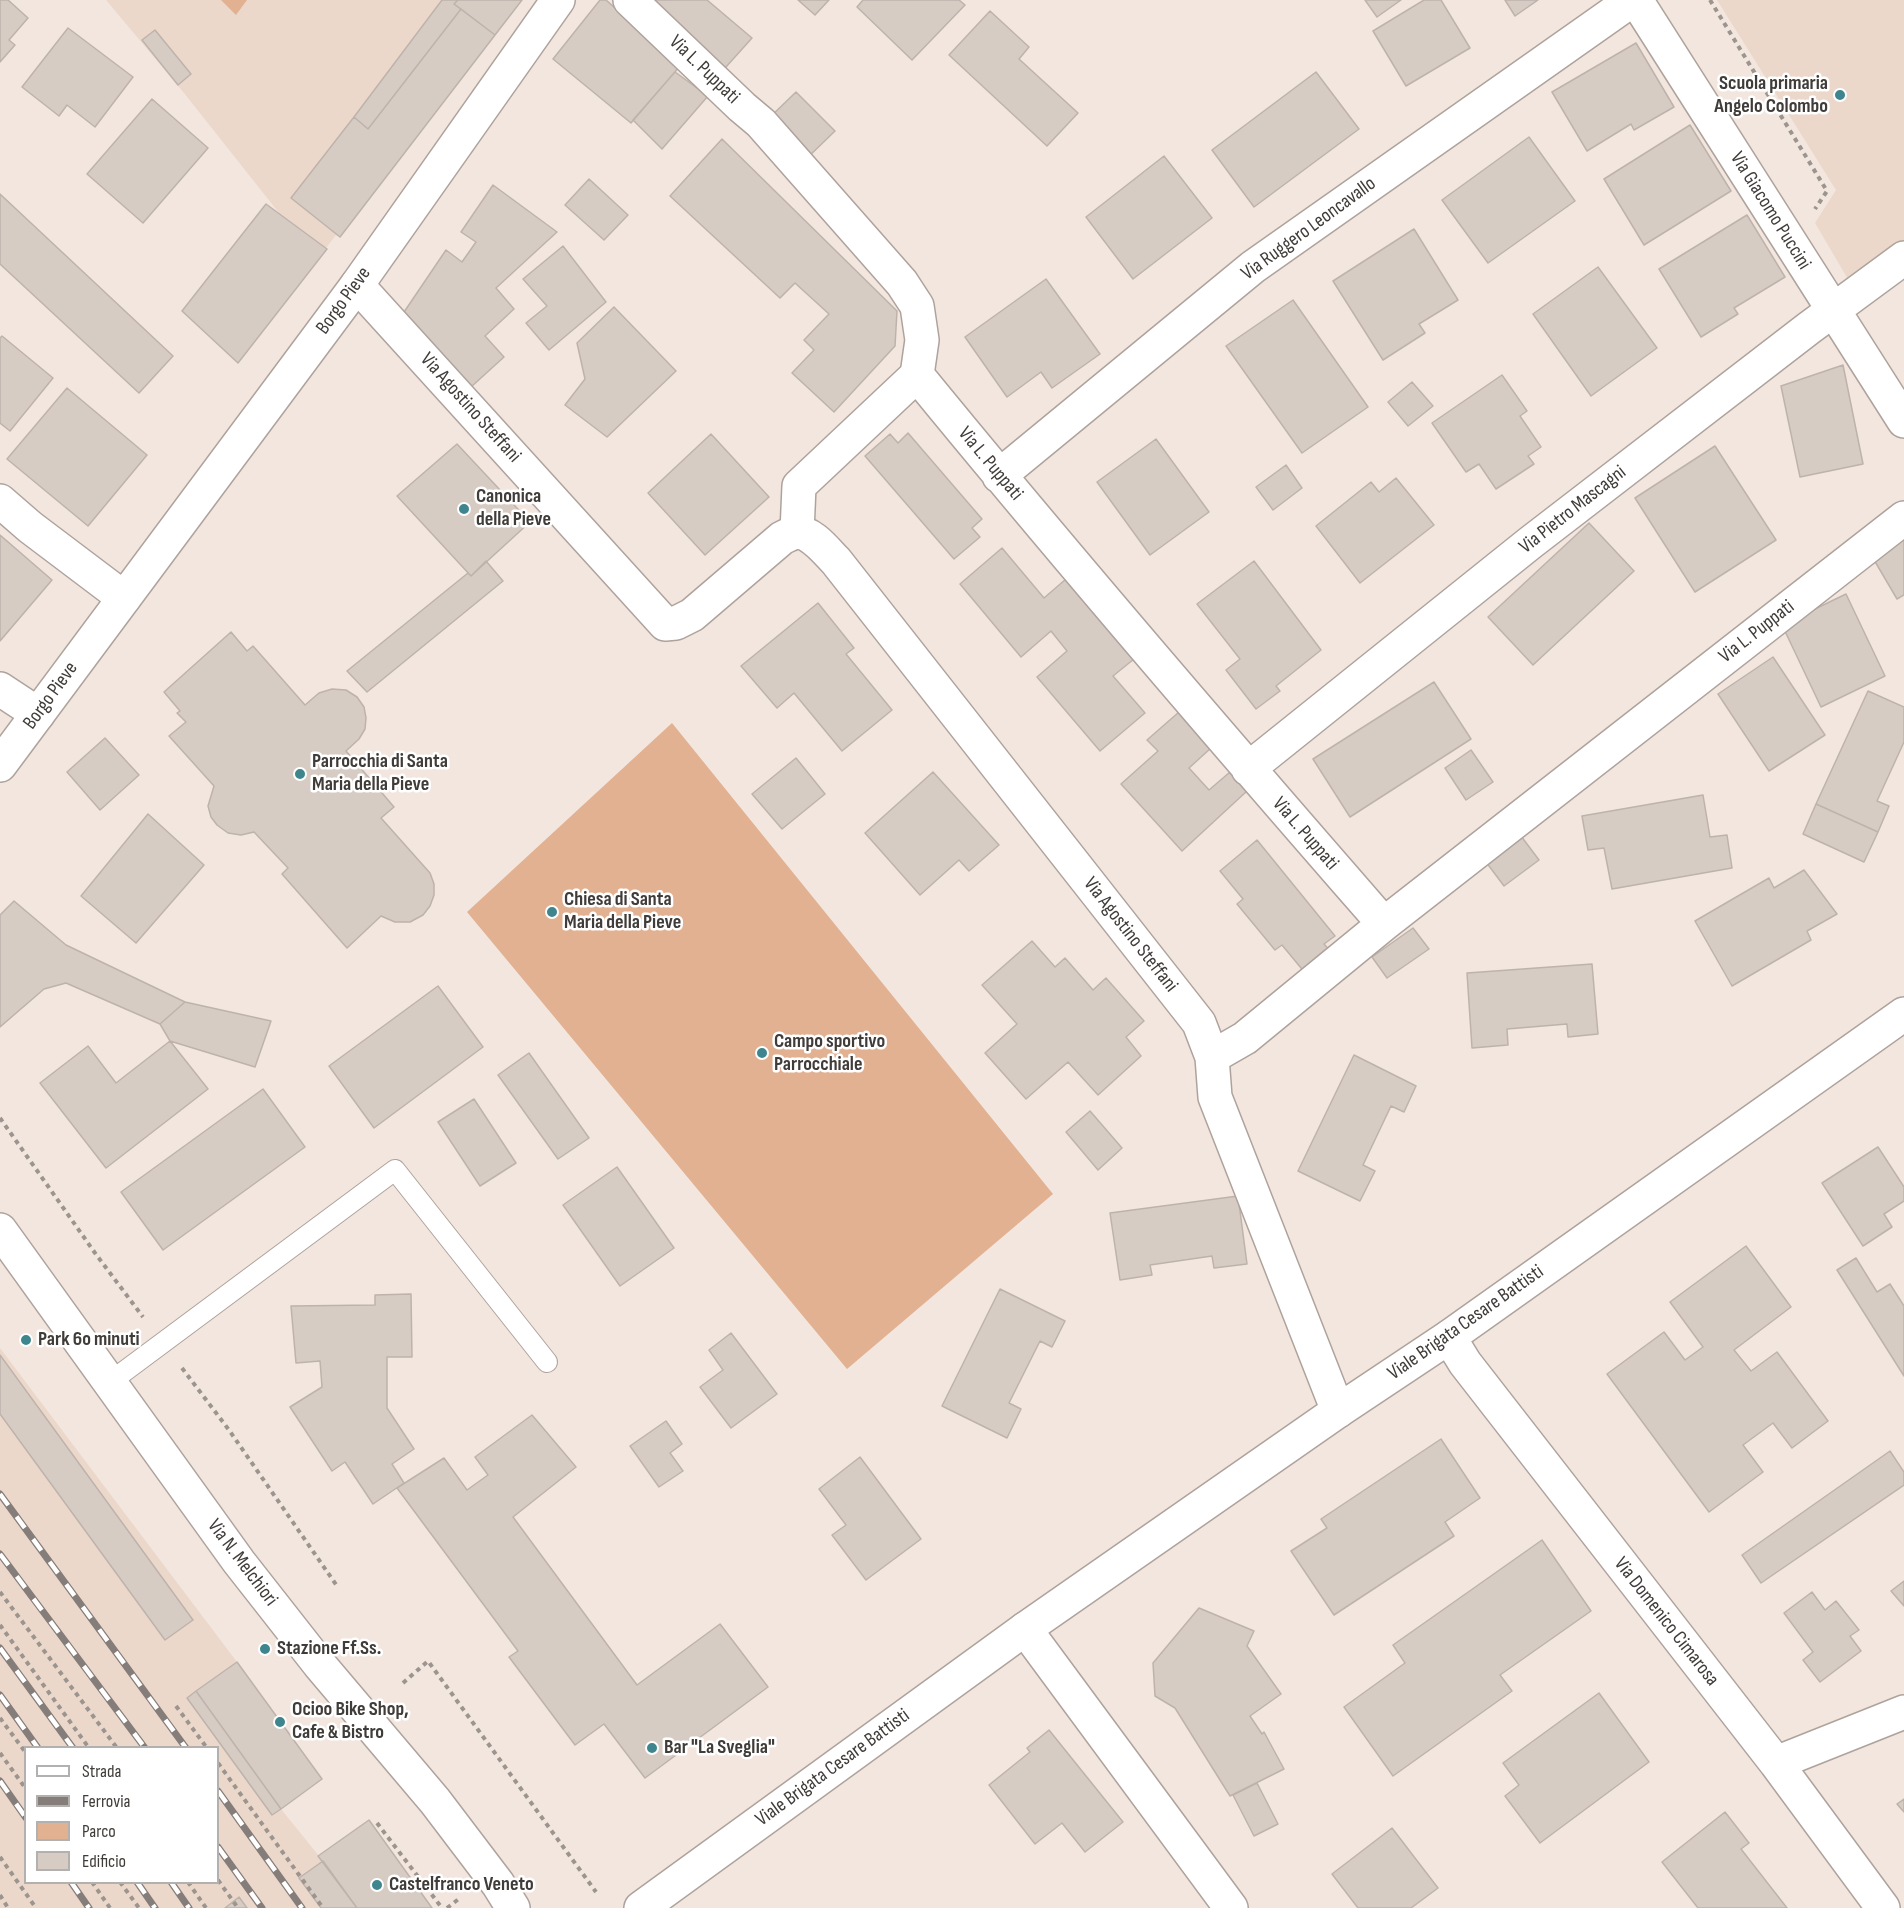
<!DOCTYPE html>
<html>
<head>
<meta charset="utf-8">
<style>
	body { margin:0 }
	#map { position:relative; width:1904px; height:1908px; overflow:hidden; background:#f2e6de; font-family:"Sofia Sans Condensed",sans-serif }
	canvas { display:block }
	.legend { position:absolute; left:24px; top:1746px; width:195px; height:138px; box-sizing:border-box; background:#fff; border:2px solid #b3b1b0; margin:0; padding:8px 10px; list-style:none; font-size:18px; color:#403c39 }
	.legend li { display:flex; align-items:center; gap:12px; height:30px }
	.legend b { width:30px; border:2px solid #b3b1b0 }
</style>
</head>
<body>
<div id="map">
<canvas width="1904" height="1908"></canvas>
<ul class="legend">
<li><b style="height:8px;background:#fff"></b>Strada</li>
<li><b style="height:8px;background:#857d79"></b>Ferrovia</li>
<li><b style="height:16px;background:#e2b191"></b>Parco</li>
<li><b style="height:16px;background:#d7ccc4"></b>Edificio</li>
</ul>
</div>
<script>
const context = document.querySelector('canvas').getContext('2d');
context.lineJoin = 'round';
function fillPath(path, color) { context.fillStyle = color; context.fill(path, 'evenodd'); }
function stroke(path, color, width, dash) { context.strokeStyle = color; context.lineWidth = width; context.lineCap = dash ? 'butt' : 'round'; context.setLineDash(dash || []); context.stroke(path); }
function write(font, color, halo, rows, align = 'center') {
  context.font = font + ' "Sofia Sans Condensed",sans-serif'; context.lineWidth = 5; context.setLineDash([]); context.textBaseline = 'middle'; context.strokeStyle = halo; context.fillStyle = color; for (const [text, x, y, turn = 0] of rows) {
    context.save(); context.translate(x, y); context.rotate((+turn || 0) * Math.PI / 180); context.textAlign = isNaN(turn) ? turn : align; if (halo) context.strokeText(text, 0, 0); context.fillText(text, 0, 0); context.restore();
  }
}
fillPath(new Path2D(`
	M106,0h416l-182,237 -4,-2 -10,13 -47,-35 -95,-120z
	M1717,0h187v240l-55,41 -34,-58 21,-33z
	M0,1348l237,314 -40,29 84,118 38,47 50,-36 63,88h-432zM26,1748h192v134h-192z`), '#ebd8cb');
fillPath(new Path2D(`
	M221,0h26l-11,15z
	M672,723l381,471 -206,175 -380,-457z`), '#e2b191');
const building = new Path2D(`
	M0,0h8l20,18 -19,22 6,5 -15,17z
	M442,0h16l-4,4 7,5 -93,120 -14,-12z
	M458,0h64l-27,35 -41,-31z
	M600,0h6l74,66 -49,57 -78,-64z
	M641,0h66l45,38 -35,39z
	M798,0h31l-14,15z
	M863,0h96l6,5 -53,55 -55,-53z
	M1365,0h36l-24,17z
	M1424,0h17l29,48 -64,38 -33,-55z
	M1505,0h33l-23,16z
	M461,9l34,26 -155,202 -49,-39 63,-81 14,12z
	M990,11l39,36 -10,12 59,54 -31,33 -98,-91z
	M68,28l65,49 -38,50 -28,-22 -8,11 -37,-29z
	M155,30l36,44 -13,11 -36,-45z
	M1636,43l38,64 -40,23 -3,-6 -44,27 -35,-59z
	M675,72l33,24 -46,53 -29,-29z
	M1316,72l43,57 -105,78 -42,-57z
	M796,92l39,39 -31,30 -39,-39z
	M152,99l56,49 -65,75 -56,-49z
	M1690,125l41,66 -87,54 -40,-66z
	M1529,137l46,64 -87,62 -46,-63z
	M722,139l175,172 -2,35 -61,66 -42,-39 22,-23 -10,-10 25,-26 -34,-31 -15,15 -110,-102z
	M1164,156l48,62 -79,61 -47,-62z
	M589,179l39,36 -24,25 -39,-35z
	M493,185l64,47 -61,56 18,21 -29,27 19,21 -33,30 -71,-69 46,-68 16,12 14,-20 -15,-10z
	M0,194l173,162 -34,37 -139,-129z
	M266,204l61,45 -89,114 -56,-52z
	M1747,215l38,62 -51,31 4,6 -37,23 -42,-68z
	M1414,229l44,71 -39,24 6,9 -42,27 -50,-79z
	M563,246l43,56 -57,48 -23,-27 21,-17 -24,-27z
	M1598,267l59,81 -66,48 -58,-82z
	M1046,279l54,75 -48,34 -11,-16 -34,25 -42,-60z
	M1293,300l75,107 -66,46 -76,-107z
	M614,307l62,64 -69,66 -42,-32 20,-26 -8,-36z
	M2,336l51,42 -43,53 -10,-8v-85z
	M1843,365l20,99 -63,13 -19,-91z
	M1502,375l25,36 -7,5 21,31 -13,9 6,8 -38,25 -17,-25 -13,8 -34,-49z
	M1412,382l21,24 -25,20 -20,-24z
	M67,388l80,67 -59,71 -81,-67z
	M908,433l74,86 -10,9 8,9 -26,22 -89,-103 25,-22 8,9z
	M711,434l58,63 -64,58 -57,-62z
	M1156,439l53,73 -59,43 -53,-73z
	M457,444l73,78 -59,54 -74,-80z
	M1715,446l61,94 -81,52 -60,-94z
	M1286,465l16,23 -29,22 -17,-23z
	M1396,478l38,47 -74,58 -44,-57 55,-44 8,10z
	M1589,523l45,48 -101,94 -45,-48z
	M1904,533v62l-7,4 -27,-46z
	M0,535l52,45 -52,61z
	M1002,548l42,50 22,-19 68,80 -21,17 32,37 -45,38 -63,-74 30,-26 -16,-20 -30,26 -61,-73z
	M486,561l17,20 -136,111 -20,-21 121,-98 3,3z
	M1254,561l67,89 -45,36 4,5 -24,18 -30,-39 14,-11 -43,-55z
	M1846,594l39,82 -64,31 -39,-82z
	M818,603l36,45 -8,6 46,56 -50,41 -48,-58 -17,15 -36,-42z
	M231,632l16,19 6,-5 52,59 14,-12 13,-4 14,1 11,7 7,10 2,11 -1,11 -6,10 -13,12 48,56 -13,11 49,55 4,11v11l-4,11 -7,9 -13,7h-15l-14,-6 -34,32 -65,-74 6,-6 -34,-36 -13,3 -13,-2 -11,-8 -6,-8 -3,-11 6,-20 -45,-50 17,-14 -9,-9 3,-2 -16,-19z
	M1773,657l52,78 -56,36 -51,-77z
	M1434,682l37,57 -121,78 -37,-58z
	M1868,691l36,16v35l-27,59 12,5 -11,26 -62,-28z
	M1179,712l32,36 -22,20 20,22 21,-18 17,19 -65,60 -61,-67 37,-33 -11,-11z
	M105,738l34,37 -39,35 -33,-38z
	M1471,750l22,32 -27,18 -21,-32z
	M796,758l29,36 -43,35 -30,-35z
	M933,772l66,73 -30,26 -10,-11 -39,35 -55,-62z
	M1703,795l7,42 17,-2 5,33 -120,21 -8,-41 -16,2 -6,-34z
	M1816,804l62,28 -14,30 -61,-28z
	M148,814l56,51 -68,78 -55,-47z
	M1521,836l18,24 -35,26 -18,-24z
	M1257,840l78,96 -11,8 8,9 -26,21 -24,-29 -7,5 -38,-46 6,-5 -23,-28z
	M1804,870l33,44 -30,17 4,9 -79,46 -37,-65 74,-43 5,10z
	M14,901l52,44 119,57 -25,22 -94,-41 -22,6 -44,38v-112z
	M1413,928l16,21 -42,29 -15,-21z
	M1032,941l23,26 10,-9 28,32 13,-12 38,43 -18,16 15,19 -43,39 -30,-33 -42,37 -41,-46 32,-29 -35,-39z
	M1592,964l6,70 -30,3 -1,-13 -60,5 1,16 -36,3 -5,-75z
	M438,986l45,61 -109,81 -45,-62z
	M185,1002l86,19 -16,46 -85,-26 -10,-17z
	M170,1041l38,48 -102,79 -66,-85 48,-37 28,37z
	M529,1053l60,85 -31,21 -60,-84z
	M1354,1055l62,31 -12,26 -13,-6 -28,59 12,6 -15,30 -62,-30z
	M263,1089l42,58 -142,103 -42,-58z
	M474,1099l42,64 -36,23 -42,-64z
	M1090,1111l32,37 -24,22 -32,-38z
	M1878,1147l26,40v14l-20,13 8,13 -29,19 -41,-63z
	M617,1167l57,81 -54,38 -57,-81z
	M1238,1196l9,68 -33,4 -2,-12 -62,9 2,10 -32,5 -10,-67z
	M1746,1246l45,61 -57,43 17,21 26,-19 51,69 -36,27 -19,-25 -30,22 20,27 -54,40 -102,-138 57,-42 21,28 18,-13 -33,-45z
	M1856,1258l21,34 13,-8 14,22v70l-67,-106z
	M1000,1289l65,32 -13,26 -12,-6 -31,62 12,6 -14,29 -65,-32z
	M411,1294l1,63h-25v51l27,41 -22,15 12,19 -31,21 -28,-42 -13,9 -42,-64 32,-20 -2,-26 -24,2 -5,-57 84,-1v-10z
	M731,1333l46,61 -46,34 -31,-41 23,-17 -14,-20z
	M0,1355l193,265 -28,20 -165,-226z
	M532,1415l44,52 -63,50 124,168 83,-61 48,63 -123,91 -41,-54 -29,21 -66,-88 9,-6 -121,-163 47,-30 23,32 21,-15 -13,-18z
	M666,1421l16,23 -12,9 13,18 -24,16 -29,-41z
	M1441,1439l39,59 -35,24 9,14 -120,79 -43,-64 36,-23 -6,-9z
	M1890,1451l14,21v13l-143,98 -19,-28z
	M860,1457l61,82 -55,41 -34,-45 14,-10 -27,-36z
	M1542,1540l49,71 -91,64 12,16 -119,85 -49,-69 61,-44 -12,-18z
	M1904,1581v25l-13,-15z
	M1812,1592l13,18 11,-9 23,29 -9,6 11,15 -41,31 -17,-22 10,-8 -29,-39z
	M1199,1608l55,23 -7,15 34,48 -31,22 12,18 2,-2 20,37 -54,27 -55,-88 -20,-12 -2,-33z
	M237,1662l85,117 -41,30 -85,-118z
	M196,1691l85,118 -9,6 -85,-117z
	M1599,1693l50,69 -109,81 -35,-47 14,-11 -16,-22z
	M1049,1730l74,92 -38,30 -23,-29 -27,21 -46,-59 41,-33 -3,-4z
	M1257,1783l21,41 -24,12 -21,-41z
	M1904,1799v13l-7,-8z
	M1725,1812l24,31 -8,6 46,59h-89l-36,-46z
	M369,1820l63,88h-75l-39,-52z
	M1392,1828l46,60 -27,20h-53l-26,-34z
	M323,1861l34,47h-36l-22,-30z
	M239,1897l8,11h-22z`);
fillPath(building, '#d7ccc4');
stroke(building, '#beb3ac', 1.5);
const service = new Path2D(`
	M110,1382l285,-212 152,192`);
const minor = new Path2D(`
	M558,0l-201,285 308,339 11,-1 16,-8 90,-77c4,-2 10,-5 14,-6 16,0 30,19 40,29l363,462 13,34 3,40 123,314
	M630,0l112,107 19,16 141,160 15,23 5,34 -5,35c152,186 309,368 467,549l-139,114 -33,19
	M1636,0l268,421
	M999,476l254,-209 379,-267
	M0,501l30,26 94,71
	M797,532l2,-46 118,-111
	M0,689l38,25
	M1248,769l282,-226 279,-215 95,-70
	M1384,924l520,-406
	M1449,1337l16,26 311,400 107,145
	M1025,1629l206,279
	M1776,1763l128,-51`);
const tertiary = new Path2D(`
	M0,765l357,-480
	M0,1230l239,332 80,102 116,137 63,83 15,24
	M641,1908l384,-279 313,-218 111,-74 455,-323`);
stroke(service, '#aea39c', 22);
stroke(minor, '#aea39c', 36);
stroke(tertiary, '#aea39c', 36);
stroke(new Path2D(`
	M1710,0l117,191 -12,18
	M0,1118l95,135 48,64
	M182,1368l47,62 108,156
	M0,1592l117,156
	M0,1625l89,123
	M403,1683l25,-22 168,231
	M176,1706l31,42
	M0,1718l26,35
	M0,1753l26,36
	M218,1763l105,145
	M377,1823l65,85
	M0,1857l36,51
	M218,1880l20,28
	M92,1882l18,26
	M120,1882l19,26
	M188,1882l18,26
	M0,1895l8,13
	M447,1908l13,-10`), '#9c948e', 4, [4.5, 4.5]);
stroke(service, '#fff', 20);
stroke(minor, '#fff', 33);
stroke(tertiary, '#fff', 33);
const rail = new Path2D(`
	M0,1494l186,254
	M0,1554l145,194
	M0,1648l73,100
	M0,1695l38,53
	M0,1781l26,37
	M218,1791l84,117
	M218,1847l44,61
	M71,1882l18,26
	M137,1882l18,26
	M171,1882l18,26`);
stroke(rail, '#857d79', 7);
stroke(rail, '#fff', 4.5, [14]);
for (const [x, y, r, color] of [
	[1840,95,6,"#3e858d"],
	[464,509,6,"#3e858d"],
	[300,774,6,"#3e858d"],
	[552,912,6,"#3e858d"],
	[762,1053,6,"#3e858d"],
	[26,1340,6,"#3e858d"],
	[265,1649,6,"#3e858d"],
	[280,1722,6,"#3e858d"],
	[652,1748,6,"#3e858d"],
	[377,1885,6,"#3e858d"]
]) { const dot = new Path2D(); dot.arc(x, y, r, 0, 2 * Math.PI); context.fillStyle = color; context.fill(dot); stroke(dot, '#fff', 2); }
write('20px', '#403c39', '#fff', [
	["Via L. Puppati",704,70,44],
	["Via Giacomo Puccini",1770,211,58],
	["Via Ruggero Leoncavallo",1309,229,-36],
	["Borgo Pieve",344,301,-54],
	["Via Agostino Steffani",470,408,48],
	["Via L. Puppati",990,464,50],
	["Via Pietro Mascagni",1573,510,-38],
	["Via L. Puppati",1757,632,-38],
	["Borgo Pieve",51,696,-54],
	["Via L. Puppati",1305,834,49],
	["Via Agostino Steffani",1130,935,52],
	["Viale Brigata Cesare Battisti",1466,1323,-35],
	["Via N. Melchiori",242,1563,53],
	["Via Domenico Cimarosa",1666,1622,52],
	["Viale Brigata Cesare Battisti",833,1768,-36]
]);
write('bold 20px', '#403c39', '#fff', [
	["Scuola primaria",1828,84,"right"],
	["Angelo Colombo",1828,107,"right"],
	["Canonica",476,497],
	["della Pieve",476,520],
	["Parrocchia di Santa",312,762],
	["Maria della Pieve",312,785],
	["Chiesa di Santa",564,900],
	["Maria della Pieve",564,923],
	["Campo sportivo",774,1042],
	["Parrocchiale",774,1065],
	["Park 6o minuti",38,1340],
	["Stazione Ff.Ss.",277,1649],
	["Ocioo Bike Shop,",292,1710],
	["Cafe & Bistro",292,1733],
	["Bar \"La Sveglia\"",664,1748],
	["Castelfranco Veneto",389,1885]
], 'left');
</script>
</body>
</html>
